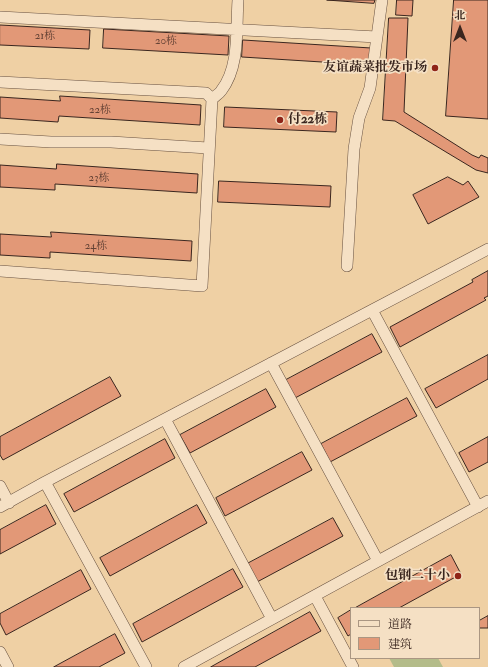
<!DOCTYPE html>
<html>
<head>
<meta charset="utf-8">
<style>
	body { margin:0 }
	#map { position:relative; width:488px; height:667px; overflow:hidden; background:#efd0a4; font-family:"IM FELL Double Pica","Noto Serif SC",serif }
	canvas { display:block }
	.legend { position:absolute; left:350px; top:607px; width:130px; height:52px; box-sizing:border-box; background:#f5e0c4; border:1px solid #aa9682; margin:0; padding:5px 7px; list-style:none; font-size:12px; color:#3a261f }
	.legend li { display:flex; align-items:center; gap:8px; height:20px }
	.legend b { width:20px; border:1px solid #aa9682 }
	.north { position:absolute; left:440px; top:8px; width:40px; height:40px; -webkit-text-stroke:3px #f5e0c4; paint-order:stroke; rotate:0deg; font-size:11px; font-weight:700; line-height:16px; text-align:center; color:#3a261f }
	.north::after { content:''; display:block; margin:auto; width:14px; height:18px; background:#3a261f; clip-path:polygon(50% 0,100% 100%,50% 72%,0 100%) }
</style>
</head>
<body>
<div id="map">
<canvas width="488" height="667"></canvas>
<ul class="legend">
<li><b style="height:5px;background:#f5e0c4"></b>道路</li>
<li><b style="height:11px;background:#e29877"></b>建筑</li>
</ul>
<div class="north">北</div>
</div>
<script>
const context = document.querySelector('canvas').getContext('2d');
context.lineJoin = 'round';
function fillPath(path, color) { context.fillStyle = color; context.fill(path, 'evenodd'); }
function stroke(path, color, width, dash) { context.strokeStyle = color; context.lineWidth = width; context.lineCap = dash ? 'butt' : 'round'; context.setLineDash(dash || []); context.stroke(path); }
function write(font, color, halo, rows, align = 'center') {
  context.font = font + ' "IM FELL Double Pica","Noto Serif SC",serif'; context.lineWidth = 3.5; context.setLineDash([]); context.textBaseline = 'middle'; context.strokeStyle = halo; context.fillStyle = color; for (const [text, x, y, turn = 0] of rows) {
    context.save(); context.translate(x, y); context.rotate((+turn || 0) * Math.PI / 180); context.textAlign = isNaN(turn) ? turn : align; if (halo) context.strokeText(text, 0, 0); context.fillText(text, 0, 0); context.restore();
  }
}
fillPath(new Path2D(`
	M389,658h49l5,9h-49z`), '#b4bc8a');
const building = new Path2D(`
	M327,0h48l-1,3z
	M397,0h16l-1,16 -16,-1z
	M454,0h34v119l-42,-3z
	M389,18h19l-4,94 68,43 7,3 2,-3 7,3v15l-12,-3 -30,-18 -51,-31 -12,-1z
	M0,25l90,5 -1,19 -89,-4z
	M104,29l125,7 -1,19 -125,-7z
	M243,40l128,8 -1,17 -128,-8z
	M60,96l141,9 -1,20 -141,-9 -1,6 -58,-4v-21l60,4z
	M225,107l112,5 -1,20 -112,-5z
	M57,164l141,10 -1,19 -142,-9v6l-55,-3v-22l56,4z
	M448,177l15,8 5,-4 11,16 -51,27 -15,-29z
	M219,181l112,5 -1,21 -112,-5z
	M51,232l141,9 -1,20 -141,-9v6l-50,-3v-21l51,3z
	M488,271v25l-4,2 2,2 -86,47 -10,-20 83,-45 -1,-2z
	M372,334l10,18 -87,46 -9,-18z
	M488,355v24l-52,29 -11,-19z
	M110,377l11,19 -118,64 -3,-5v-18z
	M266,389l10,18 -86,46 -10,-18z
	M407,398l10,18 -87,46 -9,-18z
	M488,437v25l-19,10 -10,-19z
	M165,439l10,19 -101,54 -10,-18z
	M302,452l10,18 -87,46 -9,-18z
	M46,505l10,19 -56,30v-24z
	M197,505l10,18 -97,53 -10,-18z
	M333,518l10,18 -86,46 -10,-18z
	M451,555l10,19 -62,34h-44z
	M233,569l10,18 -101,55 -9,-18z
	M81,570l10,19 -85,46 -6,-12v-9z
	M351,610v24l-3,2 -10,-18z
	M310,612l11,19 -66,36h-44z
	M488,616v12h-9v-7z
	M115,634l10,19 -26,14h-45z`);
fillPath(building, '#e29877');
stroke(building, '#3a261f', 1);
const street = new Path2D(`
	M0,17l377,20
	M0,82l206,11 6,6
	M0,139l51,3h60l97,6
	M347,266l7,-117 5,-31 11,-30 12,-88
	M0,271l202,15 10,-187c3,-3 7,-5 9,-8 19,-24 15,-62 17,-91
	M372,310l106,197
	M271,363l107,198
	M165,419l107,200
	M45,482l101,185
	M0,486l9,17
	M0,507l45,-25 443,-233
	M315,596l38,71
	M0,652l8,15
	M184,667l304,-166`);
stroke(street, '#675040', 12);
stroke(street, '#f5e0c4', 11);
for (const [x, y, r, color] of [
	[435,68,4,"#8f2418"],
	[280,120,4,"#8f2418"],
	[458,576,4,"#8f2418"]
]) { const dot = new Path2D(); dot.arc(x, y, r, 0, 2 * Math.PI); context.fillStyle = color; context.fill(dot); stroke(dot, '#f5e0c4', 1.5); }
write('11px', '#644235', null, [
	["21栋",45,37],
	["20栋",166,42],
	["22栋",100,111],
	["23栋",99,179],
	["24栋",96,247]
]);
write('bold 13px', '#3a261f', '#f5e0c4', [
	["友谊蔬菜批发市场",427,68],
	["付22栋",288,120,"left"],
	["包钢二十小",450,576]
], 'right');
</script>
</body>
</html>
